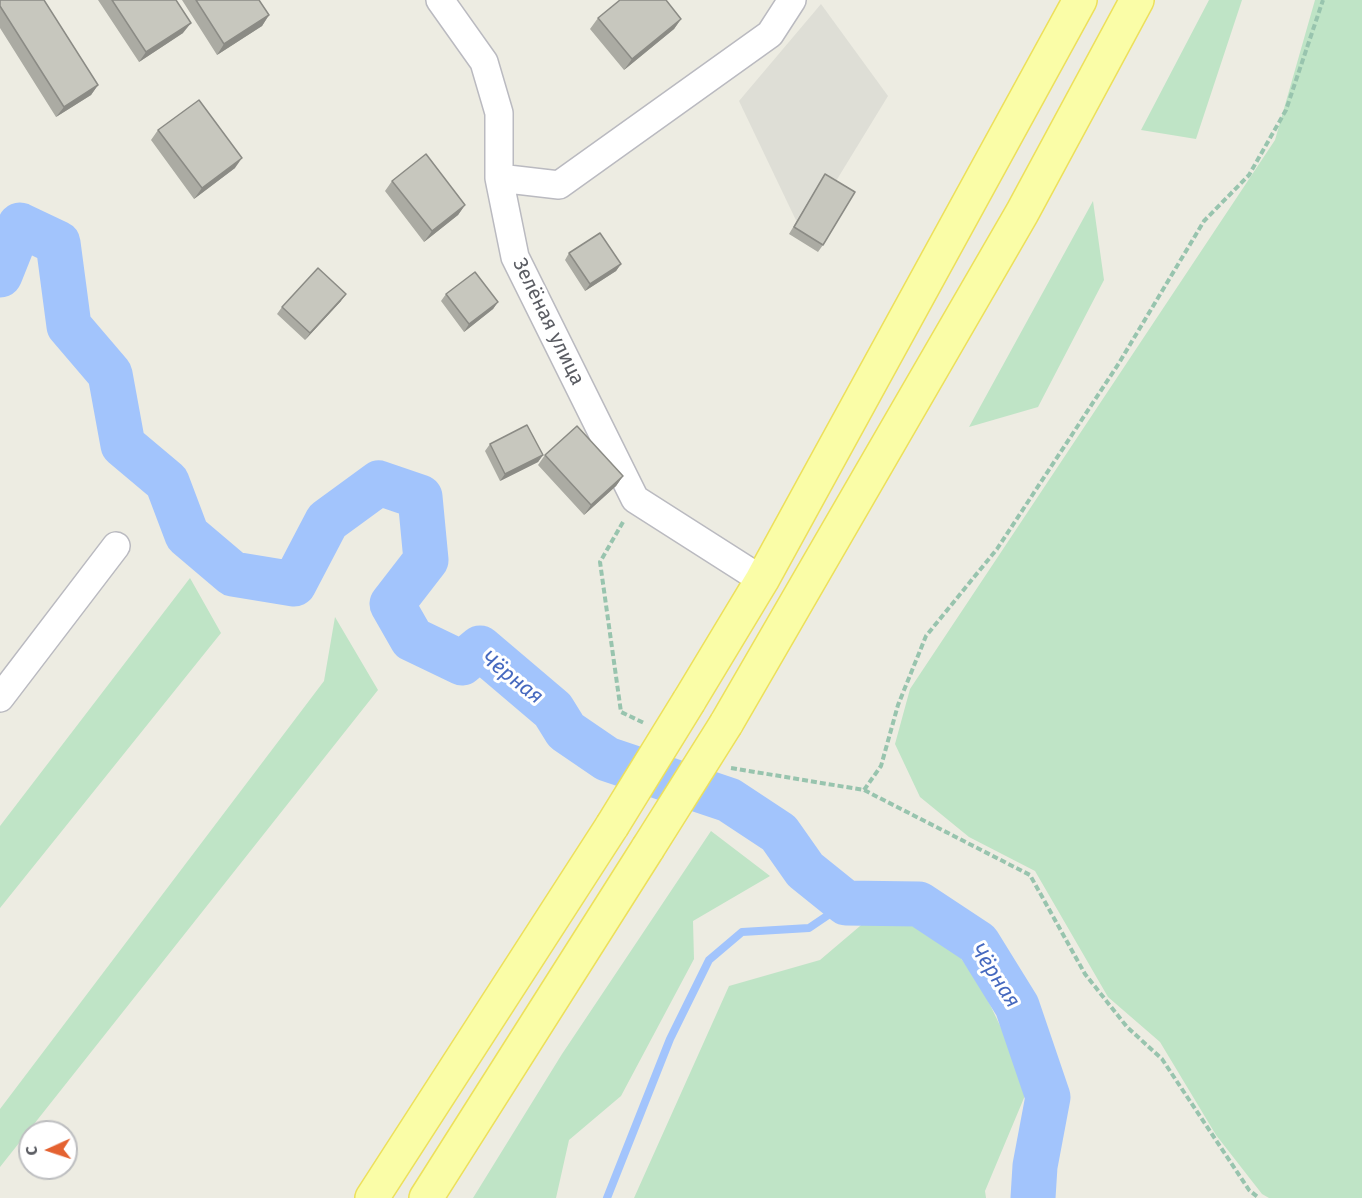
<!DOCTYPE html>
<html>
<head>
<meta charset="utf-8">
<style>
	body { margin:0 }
	#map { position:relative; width:1362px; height:1198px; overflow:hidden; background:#edece2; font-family:"Fira Sans",sans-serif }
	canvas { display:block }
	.north { position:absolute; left:18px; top:1120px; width:60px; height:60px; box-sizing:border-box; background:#fff; border:2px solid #bdbec0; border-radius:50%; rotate:267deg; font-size:16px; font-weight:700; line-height:24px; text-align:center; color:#5a5c62 }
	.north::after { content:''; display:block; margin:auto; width:21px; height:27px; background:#e46231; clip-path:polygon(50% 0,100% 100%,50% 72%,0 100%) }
</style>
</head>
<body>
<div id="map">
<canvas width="1362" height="1198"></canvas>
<div class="north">С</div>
</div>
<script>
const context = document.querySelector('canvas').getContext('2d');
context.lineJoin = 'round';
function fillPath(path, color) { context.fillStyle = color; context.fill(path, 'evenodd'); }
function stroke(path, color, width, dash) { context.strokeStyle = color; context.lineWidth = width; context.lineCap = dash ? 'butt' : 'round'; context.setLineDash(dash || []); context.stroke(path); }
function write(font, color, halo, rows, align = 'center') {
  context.font = font + ' "Fira Sans",sans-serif'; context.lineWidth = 6; context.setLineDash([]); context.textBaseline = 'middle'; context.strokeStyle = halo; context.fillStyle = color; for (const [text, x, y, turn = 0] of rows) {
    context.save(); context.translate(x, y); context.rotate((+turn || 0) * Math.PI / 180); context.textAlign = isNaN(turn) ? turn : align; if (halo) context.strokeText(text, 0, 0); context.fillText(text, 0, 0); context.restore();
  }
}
fillPath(new Path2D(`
	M821,4l67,92 -85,139 -64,-134z`), '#deded6');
fillPath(new Path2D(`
	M1209,0h33l-46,139 -55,-9z
	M1315,0h47v1198h-93l-7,-4 -46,-59 -56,-93 -52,-45 -73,-126 -66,-34 -49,-40 -25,-53 15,-55 365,-549z
	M1093,201l11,79 -66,127 -69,20z
	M190,578l31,55 -221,275v-82z
	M335,617l43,73 -378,477v-58l324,-428z
	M711,831l59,45 -77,45 1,38 -73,137 -52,44 -13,58h-83l89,-144z
	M873,915l59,2 50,71 47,98 -44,105 1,7h-352l95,-212 91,-26z`), '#bfe4c6');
stroke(new Path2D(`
	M607,1198l63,-159 39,-79 33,-28 67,-4 37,-25`), '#a2c4fc', 8);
stroke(new Path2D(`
	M0,275l20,-50 38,18 11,83 41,48 13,71 44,37 20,53 46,39 61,10 33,-63 52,-38 41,14 6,63 -34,44 20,35 50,24 18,-15 73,62 13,21 41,28 122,41 50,33 26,37 41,33 73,1 59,39 39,63 31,91 -13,69 -2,32`), '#a2c4fc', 45);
const street = new Path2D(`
	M440,0l44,62 15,51v65l16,79 120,242 127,81
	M499,178l60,7 211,-151 22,-34
	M0,698l116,-152`);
const primary = new Path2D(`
	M689,701l73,-121 318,-580
	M726,724l296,-511 115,-213
	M372,1198l240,-372
	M426,1198l222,-350`);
stroke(street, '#babac0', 30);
stroke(primary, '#ede05b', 36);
stroke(new Path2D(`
	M623,522l-23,40 21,150 23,11
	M731,768l133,22 166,85 55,99 42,53 35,32 87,131 10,8
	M864,790l17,-24 17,-61 28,-69 71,-87 122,-186 85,-142 45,-46 37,-65 37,-110`), '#98c4ae', 4, [6, 3]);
stroke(street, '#fff', 27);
stroke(primary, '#fafda7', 33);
const primaryBridge = new Path2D(`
	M612,826l77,-125
	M648,848l78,-124`);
stroke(primaryBridge, '#ede05b', 36, []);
stroke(primaryBridge, '#fafda7', 33);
fillPath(new Path2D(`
	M0,0l98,85 -7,10 -35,22 -56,-89z
	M98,0h78l7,33 -44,29z
	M182,0h77l10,15 -7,11 -45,29z
	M598,18l83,1 -7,10 -50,41 -34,-41z
	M158,130l77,38 -41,31 -43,-59z
	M825,174l-2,71 -5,7 -29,-18z
	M392,181l73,24 -7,10 -34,27 -39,-51z
	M569,253l52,11 -5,7 -31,20 -20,-31z
	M446,294l52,8 -5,7 -29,23 -23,-31z
	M341,301l-36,39 -28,-26 5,-7z
	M490,444l53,11 -5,7 -38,19 -15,-30z
	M545,455l78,21 -7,10 -32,29 -46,-50z`), '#ababa3');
fillPath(new Path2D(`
	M269,15l-7,11 -45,29 7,-11z
	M681,19l-7,10 -50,41 8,-11z
	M191,23l-8,10 -44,29 7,-10z
	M98,85l-7,10 -35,22 8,-10z
	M242,158l-7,10 -41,31 8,-11z
	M465,205l-7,10 -34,27 8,-11z
	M621,264l-5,7 -31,20 5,-7z
	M346,294l-5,7 -36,39 5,-7z
	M498,302l-5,7 -29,23 5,-8z
	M543,455l-5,7 -38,19 5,-7z
	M623,476l-7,10 -32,29 7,-10z`), '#8b8b85');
const building = new Path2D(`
	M0,0h44l54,85 -34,22 -64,-101z
	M112,0h64l15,23 -45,29z
	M196,0h63l10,15 -45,29z
	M620,0h46l15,19 -49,40 -34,-41z
	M199,100l43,58 -40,30 -44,-58z
	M426,154l39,51 -33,26 -40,-50z
	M825,174l30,18 -32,53 -29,-18z
	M600,233l21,31 -31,20 -21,-31z
	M318,268l28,26 -36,39 -28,-26z
	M475,272l23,30 -29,22 -23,-30z
	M527,425l16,30 -38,19 -15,-30z
	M577,426l46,50 -32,29 -46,-50z`);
fillPath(building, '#c7c7be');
stroke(building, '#8b8b85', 1.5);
write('20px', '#5a5c62', '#fff', [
	["Зелёная улица",548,322,64]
]);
write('italic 21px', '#4669bf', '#fff', [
	["Чёрная",512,678,38],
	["Чёрная",995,976,57]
]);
</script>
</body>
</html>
